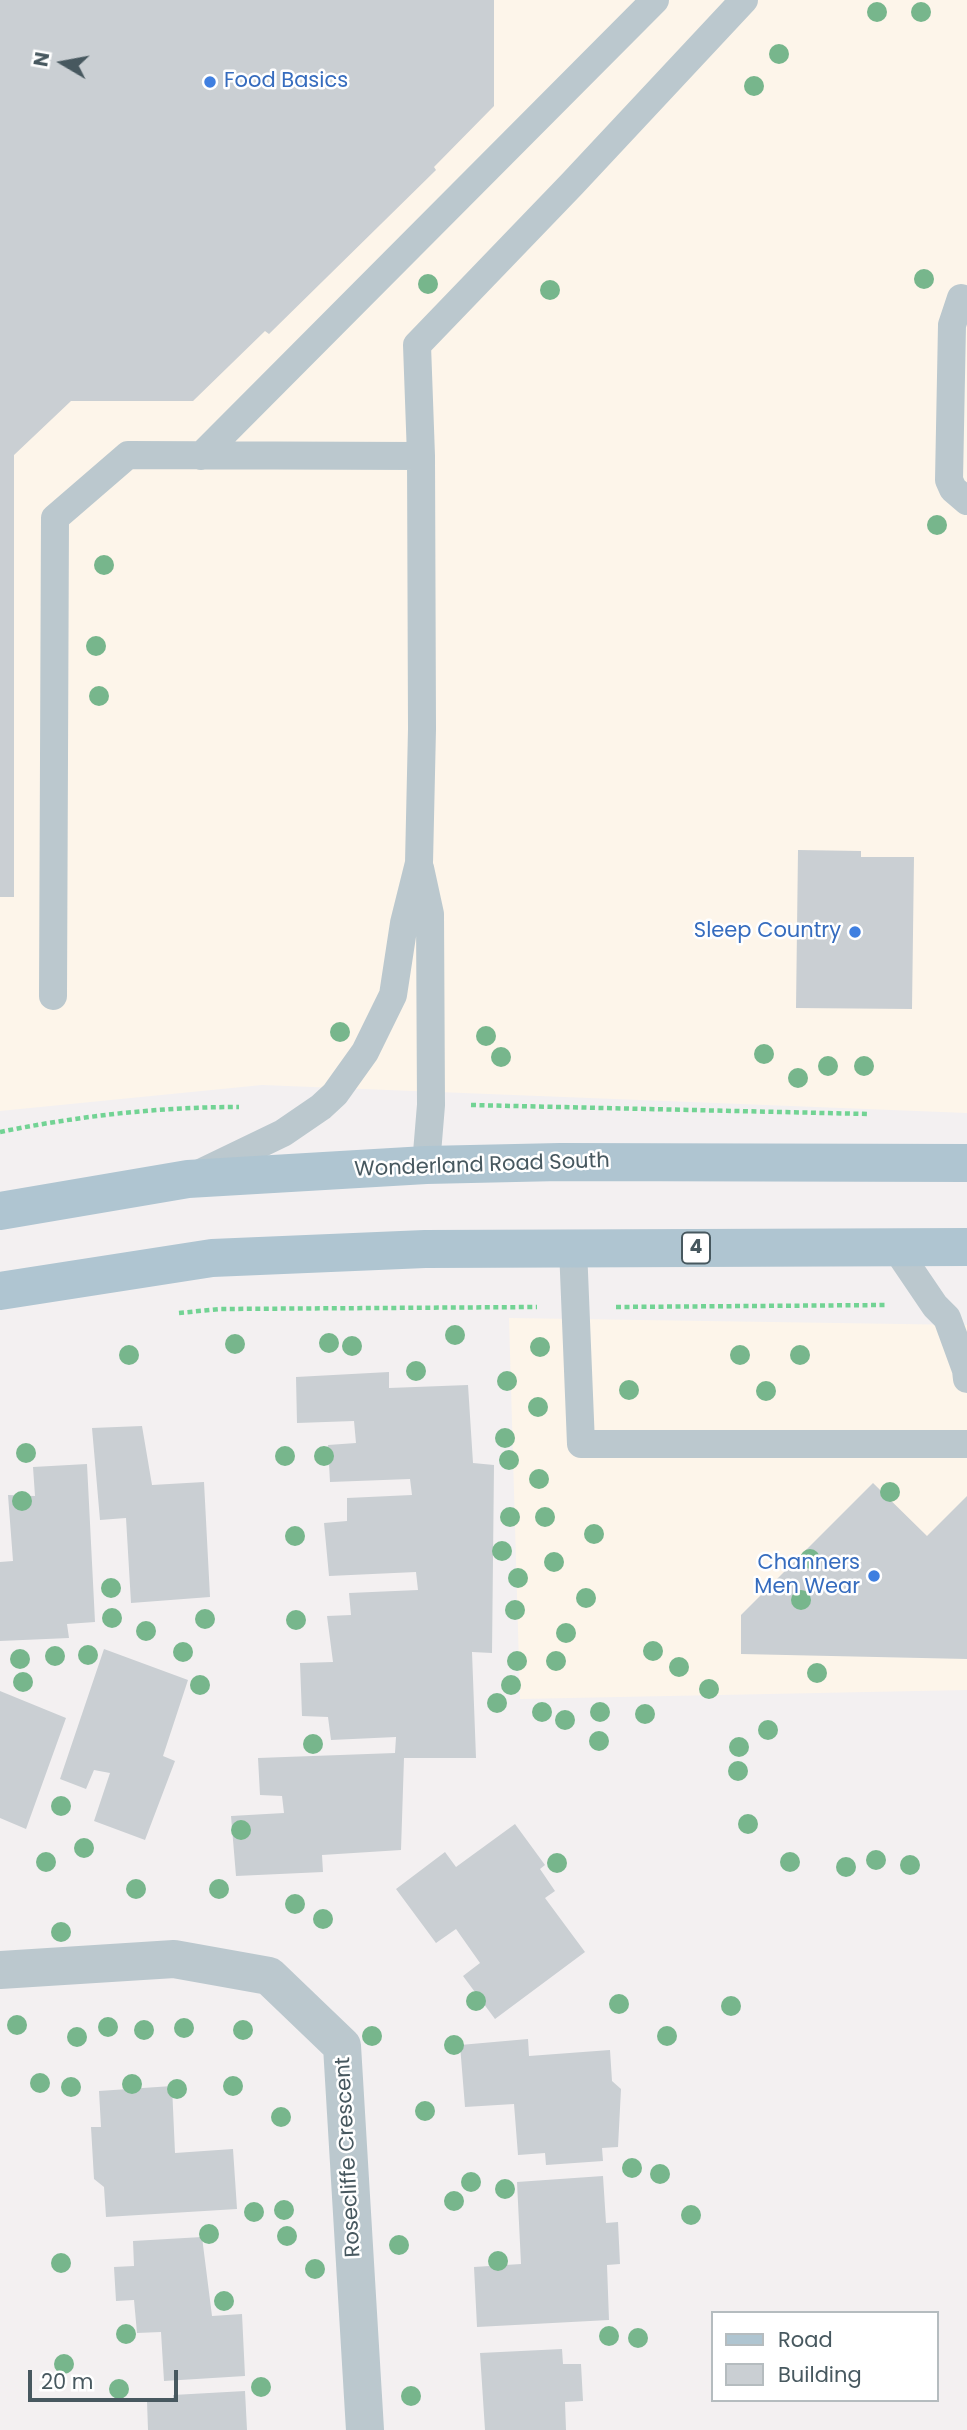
<!DOCTYPE html>
<html>
<head>
<meta charset="utf-8">
<style>
	body { margin:0 }
	#map { position:relative; width:967px; height:2430px; overflow:hidden; background:#f3f0f1; font-family:Poppins,sans-serif }
	canvas { display:block }
	.legend { position:absolute; left:711px; top:2311px; width:228px; height:91px; box-sizing:border-box; background:#fff; border:2px solid #b5bcbf; margin:0; padding:9px 12px; list-style:none; font-size:21px; color:#47585f }
	.legend li { display:flex; align-items:center; gap:14px; height:35px }
	.legend b { width:35px; border:2px solid #b5bcbf }
	.north { position:absolute; left:28px; top:28px; width:70px; height:70px; -webkit-text-stroke:5px #fff; paint-order:stroke; rotate:280deg; font-size:19px; font-weight:700; line-height:28px; text-align:center; color:#47585f }
	.north::after { content:''; display:block; margin:auto; width:24px; height:32px; background:#47585f; clip-path:polygon(50% 0,100% 100%,50% 72%,0 100%) }
	.scale { position:absolute; left:28px; top:2370px; width:150px; height:32px; box-sizing:border-box; border:4px solid #47585f; border-top:0; padding-left:9px; font-size:21px; line-height:24px; white-space:nowrap; color:#47585f; -webkit-text-stroke:5px #fff; paint-order:stroke }
</style>
</head>
<body>
<div id="map">
<canvas width="967" height="2430"></canvas>
<ul class="legend">
<li><b style="height:9px;background:#afc5d1"></b>Road</li>
<li><b style="height:19px;background:#cacfd3"></b>Building</li>
</ul>
<div class="north">N</div>
<div class="scale">20 m</div>
</div>
<script>
const context = document.querySelector('canvas').getContext('2d');
context.lineJoin = 'round';
function fillPath(path, color) { context.fillStyle = color; context.fill(path, 'evenodd'); }
function stroke(path, color, width, dash) { context.strokeStyle = color; context.lineWidth = width; context.lineCap = dash ? 'butt' : 'round'; context.setLineDash(dash || []); context.stroke(path); }
function write(font, color, halo, rows, align = 'center') {
  context.font = font + ' Poppins,sans-serif'; context.lineWidth = 5; context.setLineDash([]); context.textBaseline = 'middle'; context.strokeStyle = halo; context.fillStyle = color; for (const [text, x, y, turn = 0] of rows) {
    context.save(); context.translate(x, y); context.rotate((+turn || 0) * Math.PI / 180); context.textAlign = isNaN(turn) ? turn : align; if (halo) context.strokeText(text, 0, 0); context.fillText(text, 0, 0); context.restore();
  }
}
fillPath(new Path2D(`
	M0,0h967v1113l-705,-28 -262,26z
	M509,1318l458,7v365l-447,9z`), '#fdf5ea');
fillPath(new Path2D(`
	M0,0h494v106l-60,61 2,3 -167,164 -4,-3 -72,70h-122l-57,54v442h-14z
	M798,850l63,1v6h53l-2,152 -116,-1z
	M389,1372v16l79,-3 5,78 21,2 -2,188 -20,-1 4,106h-72l-3,92 -79,5 1,17 -87,4 -5,-60 53,-3 -2,-17 -22,-1 -2,-37 137,-5 1,-16 -65,3 -3,-23 -26,-1 -2,-53 33,-1 -6,-46 24,-1 -2,-22 69,-3 -2,-18 -87,4 -5,-53 23,-2v-23l65,-3 -2,-16 -80,3 -2,-37 28,-2 -2,-22 -57,2 -1,-46z
	M142,1426l10,59 52,-3 6,115 -79,6 -5,-85 -26,2 -8,-92z
	M87,1464l8,158 -28,2 2,14 -69,3v-79l13,-1 -5,-66 27,1 -2,-29z
	M873,1483l54,53 40,-40v163l-226,-5v-39z
	M104,1649l84,31 -25,76 12,5 -30,79 -51,-19 16,-48 -16,-3 -8,19 -26,-10z
	M0,1691l66,27 -40,111 -26,-11z
	M515,1824l30,41 -5,4 15,22 -10,7 40,54 -90,67 -32,-43 17,-13 -24,-34 -20,14 -40,-54 49,-37 11,15z
	M528,2039l1,17 81,-6 2,31 9,8 -3,58 -16,1 1,13 -57,4 -1,-12 -27,2 -4,-51 -49,3 -5,-62z
	M172,2086l3,67 58,-4 4,60 -131,8 -2,-30 -10,-8 -3,-52h10l-2,-36z
	M603,2176l3,47 12,-1 2,42 -13,1 2,55 -132,7 -3,-60 47,-3 -4,-82z
	M202,2237l10,79 30,-2 3,62 -81,5 -3,-49 -24,1 -3,-33 -18,1 -2,-34 20,-1 -1,-25z
	M562,2349l1,15h18l2,37 -18,1 1,28h-81l-5,-77z
	M245,2391l2,39h-99l-1,-29 26,-1v-5z`), '#cacfd3');
stroke(new Path2D(`
	M471,1105l398,9
	M0,1132c78,-16 159,-25 239,-25
	M616,1307l271,-2
	M179,1313l41,-4 317,-2`), '#72d394', 4.5, [5, 3.5]);
stroke(new Path2D(`
	M961,298l-9,27 -3,155 4,9 14,12
	M201,456l454,-456
	M420,868l10,46 1,191 -5,60
	M53,996l2,-478 73,-63 293,1
	M200,1173l83,-40 38,-26 14,-13 30,-42 28,-57 11,-72 15,-60 3,-134 -1,-273 -4,-111 155,-161 172,-184
	M895,1247l40,59 12,12 19,52 1,9
	M573,1248l8,196h386`), '#bbc8ce', 28);
stroke(new Path2D(`
	M0,1970l174,-11 95,17 73,70 23,384`), '#bbc8ce', 38);
stroke(new Path2D(`
	M0,1211l188,-32 238,-14 134,-3 407,1
	M0,1291l212,-33 213,-9 542,-2`), '#afc5d1', 38);
context.fillStyle = '#77b68c';
for (const [x, y] of [
	[877,12],
	[921,12],
	[779,54],
	[754,86],
	[924,279],
	[428,284],
	[550,290],
	[937,525],
	[104,565],
	[96,646],
	[99,696],
	[340,1032],
	[486,1036],
	[764,1054],
	[501,1057],
	[828,1066],
	[864,1066],
	[798,1078],
	[455,1335],
	[329,1343],
	[235,1344],
	[352,1346],
	[540,1347],
	[129,1355],
	[740,1355],
	[800,1355],
	[416,1371],
	[507,1381],
	[629,1390],
	[766,1391],
	[538,1407],
	[505,1438],
	[26,1453],
	[285,1456],
	[324,1456],
	[509,1460],
	[539,1479],
	[890,1492],
	[22,1501],
	[510,1517],
	[545,1517],
	[594,1534],
	[295,1536],
	[502,1551],
	[810,1559],
	[554,1562],
	[518,1578],
	[111,1588],
	[586,1598],
	[801,1600],
	[515,1610],
	[112,1618],
	[205,1619],
	[296,1620],
	[146,1631],
	[566,1633],
	[653,1651],
	[183,1652],
	[88,1655],
	[55,1656],
	[20,1659],
	[517,1661],
	[556,1661],
	[679,1667],
	[817,1673],
	[23,1682],
	[200,1685],
	[511,1685],
	[709,1689],
	[497,1703],
	[542,1712],
	[600,1712],
	[645,1714],
	[565,1720],
	[768,1730],
	[599,1741],
	[313,1744],
	[739,1747],
	[738,1771],
	[61,1806],
	[748,1824],
	[241,1830],
	[84,1848],
	[876,1860],
	[46,1862],
	[790,1862],
	[557,1863],
	[910,1865],
	[846,1867],
	[136,1889],
	[219,1889],
	[295,1904],
	[323,1919],
	[61,1932],
	[476,2001],
	[619,2004],
	[731,2006],
	[17,2025],
	[108,2027],
	[184,2028],
	[144,2030],
	[243,2030],
	[372,2036],
	[667,2036],
	[77,2037],
	[454,2045],
	[40,2083],
	[132,2084],
	[233,2086],
	[71,2087],
	[177,2089],
	[425,2111],
	[281,2117],
	[632,2168],
	[660,2174],
	[471,2182],
	[505,2189],
	[454,2201],
	[284,2210],
	[254,2212],
	[691,2215],
	[209,2234],
	[287,2236],
	[399,2245],
	[498,2261],
	[61,2263],
	[315,2269],
	[224,2301],
	[126,2334],
	[609,2336],
	[638,2338],
	[64,2364],
	[261,2387],
	[119,2389],
	[411,2396]
]) { context.beginPath(); context.arc(x, y, 10, 0, 2 * Math.PI); context.fill(); }
for (const [x, y, r, color] of [
	[210,82,7,"#3f7fe0"],
	[855,932,7,"#3f7fe0"],
	[874,1576,7,"#3f7fe0"]
]) { const dot = new Path2D(); dot.arc(x, y, r, 0, 2 * Math.PI); context.fillStyle = color; context.fill(dot); stroke(dot, '#fff', 2.5); }
for (const [x, y, w] of [
	[696,1248,28]
]) { const box = new Path2D(); box.roundRect(x - w / 2, y - 15.5, w, 31, 5); context.fillStyle = '#fff'; context.fill(box); stroke(box, '#47585f', 2); }
write('bold 19px', '#47585f', null, [
	["4",696,1248]
]);
write('21px', '#366cbe', '#fff', [
	["Food Basics",224,82,"left"],
	["Sleep Country",841,932],
	["Channers",860,1564],
	["Men Wear",860,1588]
], 'right');
write('21px', '#47585f', '#fff', [
	["Wonderland Road South",482,1166,-2],
	["Rosecliffe Crescent",349,2157,-93]
]);
</script>
</body>
</html>
